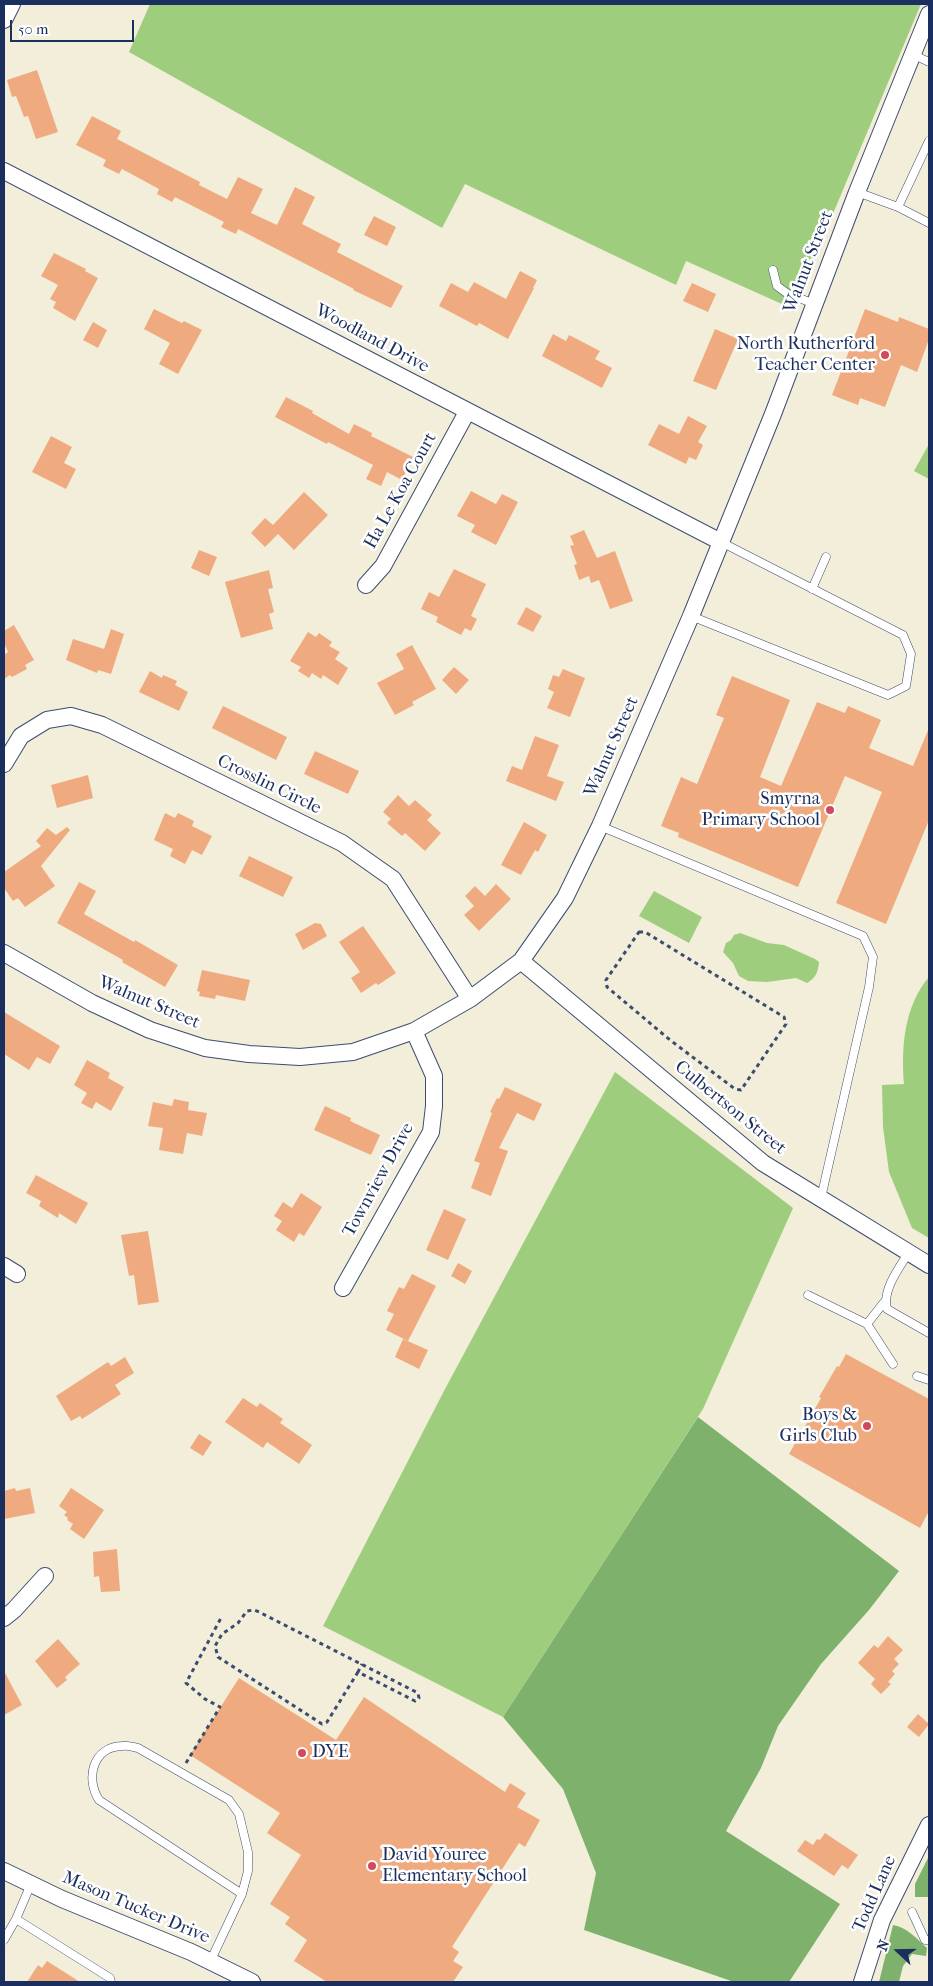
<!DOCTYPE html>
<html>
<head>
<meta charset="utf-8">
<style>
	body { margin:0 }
	#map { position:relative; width:933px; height:1986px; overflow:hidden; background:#f2eeda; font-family:"IM FELL French Canon",serif }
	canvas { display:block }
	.frame { position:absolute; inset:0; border:5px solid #1b2f5e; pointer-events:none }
	.north { position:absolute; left:873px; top:1926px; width:50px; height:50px; -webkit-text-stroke:4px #fff; paint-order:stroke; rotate:291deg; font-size:14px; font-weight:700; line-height:20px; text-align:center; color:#1b2f5e }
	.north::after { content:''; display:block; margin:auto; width:18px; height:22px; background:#1b2f5e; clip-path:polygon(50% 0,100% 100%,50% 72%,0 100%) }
	.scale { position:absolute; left:10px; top:20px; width:124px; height:22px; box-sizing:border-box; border:2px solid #1b2f5e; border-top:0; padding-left:6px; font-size:15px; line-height:18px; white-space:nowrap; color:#1b2f5e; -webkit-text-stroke:4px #fff; paint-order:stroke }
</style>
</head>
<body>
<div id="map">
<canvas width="933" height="1986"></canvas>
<div class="frame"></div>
<div class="north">N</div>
<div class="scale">50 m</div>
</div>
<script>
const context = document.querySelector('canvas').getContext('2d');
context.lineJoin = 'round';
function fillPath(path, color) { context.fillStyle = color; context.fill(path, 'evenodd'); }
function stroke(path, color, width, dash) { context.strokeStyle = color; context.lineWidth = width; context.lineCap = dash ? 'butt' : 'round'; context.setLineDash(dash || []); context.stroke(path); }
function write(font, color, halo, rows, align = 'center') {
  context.font = font + ' "IM FELL French Canon",serif'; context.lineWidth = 5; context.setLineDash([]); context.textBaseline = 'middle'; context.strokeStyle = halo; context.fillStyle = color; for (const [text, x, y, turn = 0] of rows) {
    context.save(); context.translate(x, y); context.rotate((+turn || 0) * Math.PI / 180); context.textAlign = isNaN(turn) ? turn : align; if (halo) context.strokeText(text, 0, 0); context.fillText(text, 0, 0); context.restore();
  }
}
fillPath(new Path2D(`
	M150,4h771l-128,305 -107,-48 -10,24 -211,-101 -23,44 -313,-176z
	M929,444v35l-15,-8z
	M654,891l48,26 -13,26 -50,-27z
	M740,933l27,10 17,2 31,14 4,3c-1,10 -3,16 -12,21l-11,-5 -29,4 -19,-1 -9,-5 -6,-13 -10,-11 3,-9 5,-3 3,-5z
	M929,977v261l-17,-10 -23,-56 -6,-45 -1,-42 22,-1c-3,-36 0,-78 25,-107z
	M615,1072l178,136 -90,201 -200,308 -180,-91 122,-237z`), '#9ece7d');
fillPath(new Path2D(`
	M698,1417l201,154 -30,39 -48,54 -43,62 -17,42 -35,63 114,73 -51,78h-55l-150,-52 12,-57 -33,-84 -60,-72z
	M929,1856v41h-14v-13z
	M893,1925c14,2 24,14 34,23l-1,8 -14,-2 -9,12 -4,16h-20z`), '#7eb16c');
fillPath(new Path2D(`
	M37,70l21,62 -22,7 -8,-23 -4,1 -8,-21 -4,1 -5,-17z
	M92,116l29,15 -4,8 83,43 -1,3 28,14 11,-22 25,12 -12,24 26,12 18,-38 20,10 -13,27 39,20 -4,8 66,34 -12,22 -38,-18 1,-1 -116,-60 -2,5 -15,-7 3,-5 -49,-25 -3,5 -15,-8 2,-5 -37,-20 -3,5 -16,-8 3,-6 -30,-15z
	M374,216l22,11 -9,19 -23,-11z
	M54,253l32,16 -1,2 13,7 -23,43 -22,-13 3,-6 -6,-3 8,-14 -17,-9z
	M520,271l17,9 -4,8h1l-26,51 -29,-16 -2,3 -38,-20 12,-23 17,9 6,-10 32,17z
	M692,283l24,11 -8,18 -25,-11z
	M154,309l28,14 2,-2 18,9 -24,44 -19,-10 11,-21 -26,-14z
	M865,309l33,13 1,-5 30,12v10l-12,33 -16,-7 -16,42 -25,-9 -2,7 -26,-10z
	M93,322l14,8 -9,18 -15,-8z
	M715,329l23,10 -22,51 -23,-9z
	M553,334l13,7 3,-6 31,16 -5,8 17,9 -10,20 -60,-32z
	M286,397l27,14 -1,2 37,21 5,-10 18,9 -1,3 42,21 -11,23 -15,-8 -6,14 -15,-7 7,-14 -45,-23 -1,2 -52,-27z
	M688,416l19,10 -9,16 5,3 -7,15 -7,-3 -3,7 -38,-19 11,-21 20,10z
	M51,436l21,11 -8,16 12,6 -10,20 -34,-17z
	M471,491l25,13 6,-10 16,8 -22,43 -25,-13 4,-7 -18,-9z
	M304,492l24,23 -34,35 -16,-16 -13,13 -14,-14 14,-15 8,7z
	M584,530l13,28 18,-7 18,50 -23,8 -11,-29 -8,3 -2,-7 -10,4 -5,-15 3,-1 -7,-18 4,-1 -4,-9z
	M199,550l18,7 -8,19 -18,-8z
	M454,569l32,15 -15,32 6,3 -6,12 -6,-3 -4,7 -25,-13 2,-5 -17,-8 8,-17 10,5z
	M269,570l4,18 -5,1 6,23 -5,2 4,15 -32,9 -16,-56z
	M526,607l16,9 -9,16 -16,-8z
	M14,625l20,35 -9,5 2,4 -15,8 -2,-2 -6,4v-24l4,-3 -4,-9v-12z
	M111,629l13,5 -13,40 -13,-4 -1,3 -31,-13 7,-21 31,10z
	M308,632l8,5 3,-4 13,9 -3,4 11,6 -5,7 13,9 -10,17 -15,-10 -2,4 -9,-6 -3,5 -11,-7 3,-4 -11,-6z
	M412,645l24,44 -24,13 2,3 -19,10 -18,-32 27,-14 -8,-15z
	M454,667l15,13 -13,14 -14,-14z
	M563,669l22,9 -15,39 -23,-9 7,-16 -6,-3 5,-14 6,2z
	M150,671l12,7 1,-3 14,6 -2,4 13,7 -9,19 -40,-19z
	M732,676l58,24 -30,77 21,9 36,-84 28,11 3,-7 33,14 -12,28 44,18 16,-38v92l-43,104 -50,-21 46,-111 -37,-16 -47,111 -120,-50 1,-4 -18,-7 20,-49 16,7 27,-66 -8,-3z
	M223,706l64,31 -11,23 -64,-32z
	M535,736l24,9 -12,31 17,6 -8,19 -50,-20 6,-15 10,4z
	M315,751l44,20 -11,23 -44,-20z
	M88,775l5,23 -36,10 -6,-23z
	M398,795l11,11 6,-6 17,15 -5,5 14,13 -16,18 -20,-18 -3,3 -15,-13 4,-4 -8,-7z
	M165,813l10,5 3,-5 16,8 -2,5 20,10 -10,19 -10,-5 -7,14 -15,-8 3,-7 -19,-9z
	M524,822l23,13 -9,17 -3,-2 -14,25 -20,-10z
	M67,827l3,3 -29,36 14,20 -30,21 -7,-9 -5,3 -9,-13v-16l37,-26 -5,-5 11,-13 9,7z
	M249,856l44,21 -10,20 -44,-21z
	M79,882l17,9 -12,23 50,28 1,-2 43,25 -13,22 -43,-25 1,-2 -66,-37z
	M496,884l15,15 -32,32 -15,-16 10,-9 -9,-10 10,-10 10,10z
	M315,923l6,1 6,12 -24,14 -8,-16z
	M363,926l33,47 -18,12 -2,-2 -15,10 -10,-15 9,-6 -21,-30z
	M202,970l48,10 -5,21 -29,-6 -1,4 -16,-3 1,-4 -3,-1z
	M4,1012l56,34 -10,18 -13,-7 -8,13 -25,-16z
	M87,1060l23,13 -2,5 16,9 -13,24 -15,-9 -4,7 -11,-6 6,-10 -13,-8z
	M505,1087l37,17 -8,17 -17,-8 -18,35 9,3 -17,45 -20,-8 9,-25 -6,-2 18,-48 -2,-1 7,-14 2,1z
	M174,1099l15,3 -1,8 19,3 -5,23 -15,-3 -4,21 -24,-4 4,-22 -15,-2 5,-24 19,4z
	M325,1106l26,12 -1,3 30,14 -9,20 -57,-25z
	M36,1175l52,28 -12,21 -17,-11 -1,5 -19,-12 2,-5 -15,-8z
	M301,1193l21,14 -18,29 -5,-3 -5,9 -18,-12 6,-9 -8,-5 9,-14 9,6z
	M444,1209l22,10 -18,41 -22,-10z
	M148,1231l11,71 -21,3 -4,-30 -5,1 -8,-41z
	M458,1263l14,8 -7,13 -14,-8z
	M412,1274l24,12 -28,55 -22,-11 8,-16 -7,-3 12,-24 5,2z
	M403,1339l25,11 -9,19 -24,-12z
	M846,1354l83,45v112l-9,17 -131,-74 32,-56 -2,-1 18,-31 2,1z
	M125,1357l9,16 -19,12 6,9 -39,25 -2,-3 -9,5 -15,-25 52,-34 3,4z
	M243,1398l14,9 3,-4 23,16 -3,4 32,22 -13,19 -32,-22 -4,6 -38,-26z
	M199,1434l13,8 -9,14 -13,-8z
	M15,1488l1,3 14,-3 5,25 -31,6v-28z
	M71,1488l33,22 -20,29 -14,-10 3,-5 -6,-4 1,-2 -4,-3 3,-3 -8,-6z
	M117,1549l3,42 -19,1 -2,-16 -5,1 -1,-25z
	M888,1636l15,14 -9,9 5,5 -7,7 3,3 -7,8 3,2 -10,10 -10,-10 4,-5 -17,-16 16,-18 4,3z
	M58,1639l22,25 -15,13 2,3 -10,8 -22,-27z
	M4,1671l18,34 -18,10z
	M239,1678l97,62 28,-43 141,95 5,-9 16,10 -9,14 23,13 -15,27 -6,-4 -67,104 7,5 -6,9 10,6 -10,15h-126l-33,-21 13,-21 -22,-16 5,-7 -20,-13 31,-49 -34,-22 13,-20 -90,-58z
	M918,1714l11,10 -10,13 -12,-10z
	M825,1833l33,22 -10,14 -6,-4 -8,11 -37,-25 8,-11 8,5 4,-6 3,1z
	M47,1961l33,21h-53l11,-17 4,3z`), '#efab7f');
const service = new Path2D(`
	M912,54l17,8
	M857,192l41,15 31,-66
	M898,207l31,16
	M773,270l4,16 11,8 27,10
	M812,589l14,-32
	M691,616l197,79 18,-9 5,-32 -8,-19 -182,-93
	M600,826l263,110 10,21 -4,30 -48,211
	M909,1252c-10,16 -27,38 -22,57l42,24
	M808,1295l59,29 18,-23
	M867,1324l26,40
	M917,1376l12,4
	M912,1912l13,28h4
	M16,1919l94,59 1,4
	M4,1940l12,-21 15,-35
	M210,1962l32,-68 6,-23v-19l-9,-38 -10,-14 -91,-52c-5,-1 -11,-3 -16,-2 -29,1 -37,32 -23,54l143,94`);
const minor = new Path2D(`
	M4,20l8,-16
	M4,171c240,123 478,249 717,371
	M366,585l17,-19 84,-154
	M4,764l17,-28 26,-16 24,-4 31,9 240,118 51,36 77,120
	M4,953l88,50 58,27 55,18 44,6 51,3 53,-5 61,-21 56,-32 51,-38 44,-63 35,-72 91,-210 82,-202 84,-222 72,-178
	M521,961l242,202 166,102
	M4,1266l13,8
	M343,1288l88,-156 3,-26v-30l-20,-45
	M4,1618l10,-8 31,-34
	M4,1871l58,28 129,53 61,30
	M862,1982l20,-62 47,-95`);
stroke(service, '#3b4c71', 9);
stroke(minor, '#3b4c71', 18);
stroke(new Path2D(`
	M639,932h6l139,85 2,7 -45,66 -6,-1 -65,-49 -63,-53 -1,-7z
	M358,1672l-31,50 -5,2 -104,-67 -3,-11 7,-12 16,-11 9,-12 7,-1 5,2 159,81 1,5 -4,3 -57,-29 4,-8
	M186,1763l34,-56 -15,-8 -19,-16 35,-65`), '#3b4c71', 3, [4, 4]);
stroke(service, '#fff', 8);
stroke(minor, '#fff', 16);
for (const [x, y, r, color] of [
	[885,355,5,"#d1495b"],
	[830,810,5,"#d1495b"],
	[867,1426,5,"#d1495b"],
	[302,1753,5,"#d1495b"],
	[372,1866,5,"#d1495b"]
]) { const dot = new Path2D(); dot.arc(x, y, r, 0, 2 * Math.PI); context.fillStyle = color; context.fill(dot); stroke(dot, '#fff', 2); }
write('18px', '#1b2f5e', '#fff', [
	["Walnut Street",809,262,-69],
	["Woodland Drive",372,339,28],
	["Ha Le Koa Court",401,491,-61],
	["Walnut Street",612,747,-66],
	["Crosslin Circle",269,785,26],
	["Walnut Street",149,1003,23],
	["Culbertson Street",730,1108,39],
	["Townview Drive",379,1180,-61],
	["Todd Lane",875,1894,-66],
	["Mason Tucker Drive",136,1908,23]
]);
write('18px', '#1b2f5e', '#fff', [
	["North Rutherford",875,345],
	["Teacher Center",875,366],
	["Smyrna",820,800],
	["Primary School",820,821],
	["Boys &",857,1416],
	["Girls Club",857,1437],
	["DYE",312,1753,"left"],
	["David Youree",382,1856,"left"],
	["Elementary School",382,1877,"left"]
], 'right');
</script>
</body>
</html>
